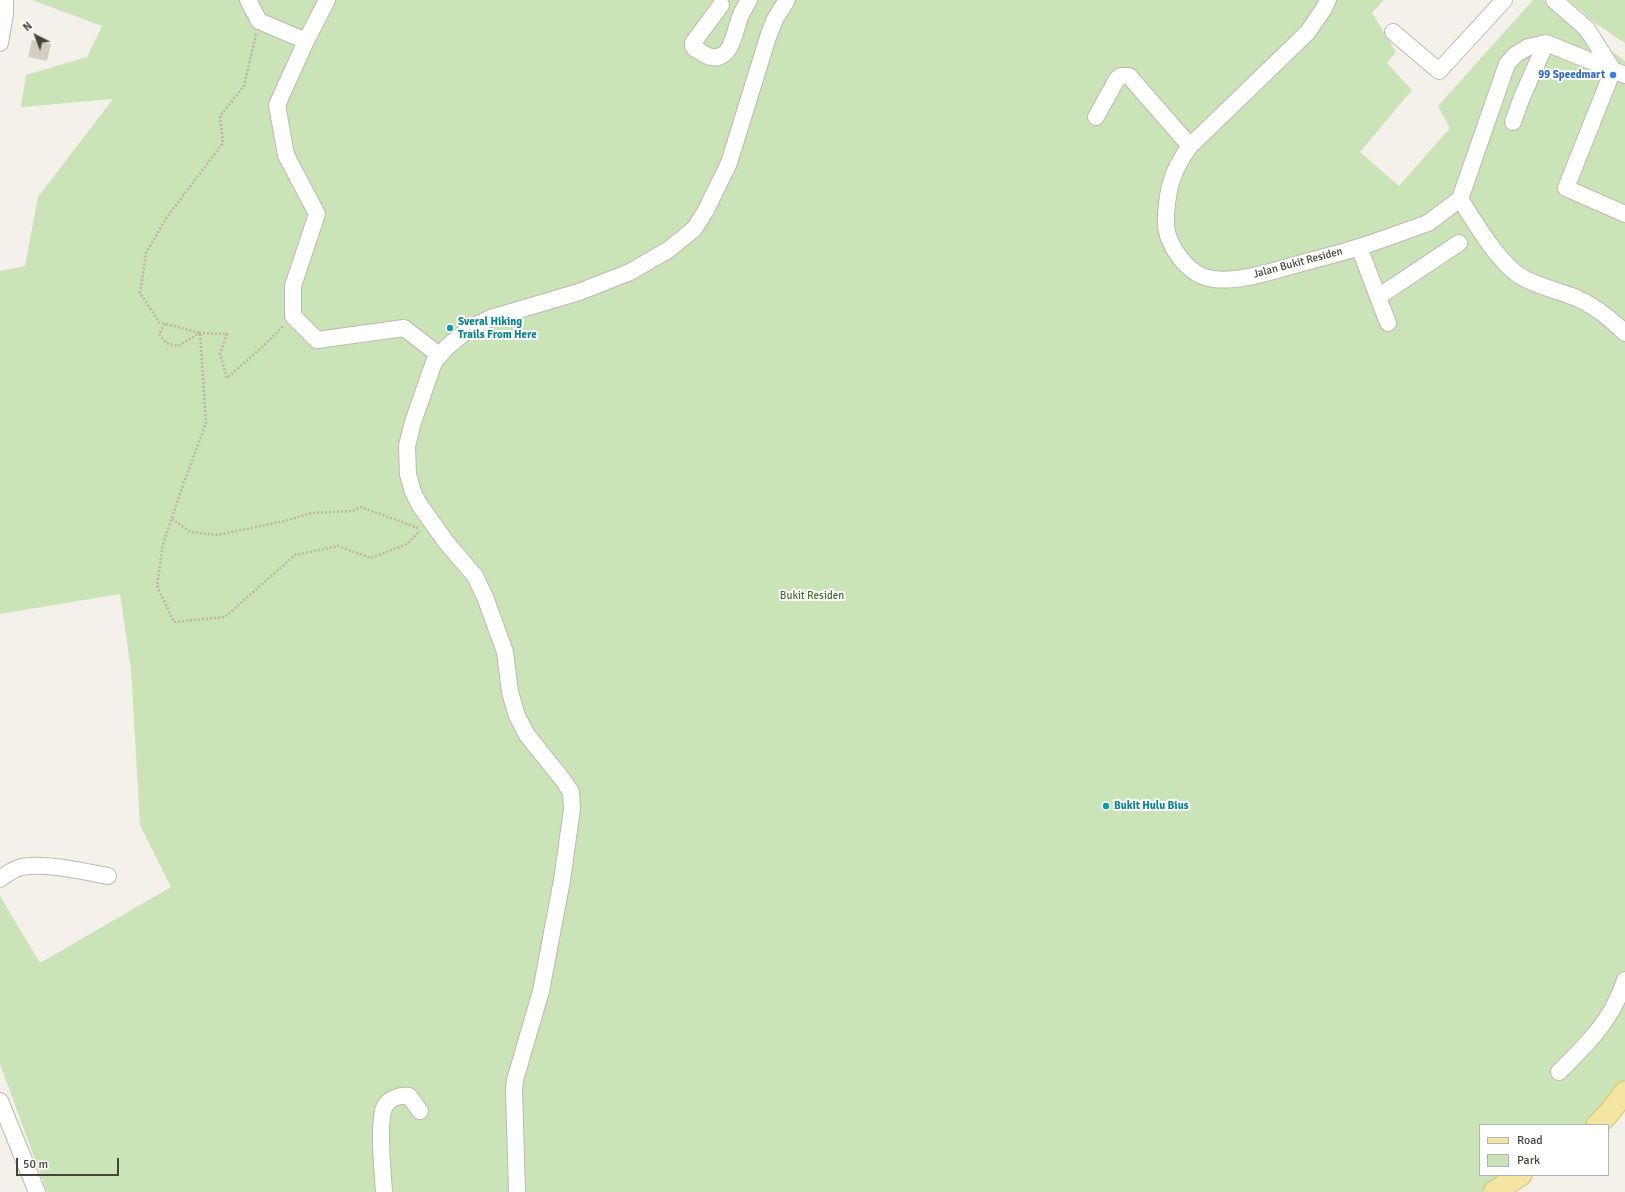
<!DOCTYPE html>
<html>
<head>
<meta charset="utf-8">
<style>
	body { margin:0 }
	#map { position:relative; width:1625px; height:1192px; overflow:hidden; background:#f3f1ea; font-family:Signika,sans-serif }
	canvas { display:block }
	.legend { position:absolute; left:1479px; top:1124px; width:130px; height:52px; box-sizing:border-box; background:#fff; border:1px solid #b5b4b0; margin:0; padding:5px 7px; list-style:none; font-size:12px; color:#464339 }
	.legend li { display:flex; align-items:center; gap:8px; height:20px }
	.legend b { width:20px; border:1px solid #b5b4b0 }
	.north { position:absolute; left:16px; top:16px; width:40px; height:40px; -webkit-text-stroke:3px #fff; paint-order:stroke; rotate:318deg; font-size:11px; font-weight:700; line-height:16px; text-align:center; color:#464339 }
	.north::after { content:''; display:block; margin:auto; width:14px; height:18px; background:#464339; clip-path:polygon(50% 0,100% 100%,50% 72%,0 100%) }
	.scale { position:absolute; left:16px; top:1158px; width:103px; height:18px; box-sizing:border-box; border:2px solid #464339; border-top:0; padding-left:5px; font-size:12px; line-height:14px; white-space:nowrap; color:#464339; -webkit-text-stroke:3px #fff; paint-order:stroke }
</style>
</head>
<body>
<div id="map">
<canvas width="1625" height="1192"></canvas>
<ul class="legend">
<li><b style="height:5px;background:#f4e6a2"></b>Road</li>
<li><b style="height:11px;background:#cae3b7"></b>Park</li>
</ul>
<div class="north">N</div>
<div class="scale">50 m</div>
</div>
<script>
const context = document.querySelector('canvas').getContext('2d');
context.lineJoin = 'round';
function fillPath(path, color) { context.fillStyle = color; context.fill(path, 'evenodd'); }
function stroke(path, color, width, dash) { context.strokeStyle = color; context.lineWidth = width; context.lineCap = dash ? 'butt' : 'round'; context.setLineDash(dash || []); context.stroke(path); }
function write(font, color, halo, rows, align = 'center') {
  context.font = font + ' Signika,sans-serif'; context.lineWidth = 4; context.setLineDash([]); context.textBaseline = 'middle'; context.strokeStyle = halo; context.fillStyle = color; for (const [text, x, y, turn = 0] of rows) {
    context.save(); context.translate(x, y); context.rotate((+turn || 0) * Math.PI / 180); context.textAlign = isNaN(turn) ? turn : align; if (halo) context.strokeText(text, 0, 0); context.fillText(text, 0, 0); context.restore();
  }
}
fillPath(new Path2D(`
	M32,0h1352l-12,13 24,39 -9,11 25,27 -52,62 39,34 51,-58 -12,-22 95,-106h10l82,61v1026l-34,38h-111v50h36l-25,17h-1444l-47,-128v-168l40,67 131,-76 -31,-62 -9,-156 -11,-75 -120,20v-343l25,-5 13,-69 75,-98 -92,8 5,-32 61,-18 15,-31z
	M1568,0h57v43l-30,-20z`), '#cae3b7');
fillPath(new Path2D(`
	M32,40l19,4 -4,17 -19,-4z`), '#d4cec0');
const minor = new Path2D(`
	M248,0l11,21 47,20 -29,64 9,50 31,59 -24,72v30l24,24 87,-12 35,27
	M1328,0l-5,10 -16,23 -117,113c-17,23 -22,40 -24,68 0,8 -1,16 3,24 6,16 21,36 39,40 24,6 63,-6 87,-13 21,-6 43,-11 64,-18 23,-7 46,-16 69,-24l32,-24 47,-135 8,-9 13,-8 18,-4 79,32
	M1554,0l33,29 26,41 -47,118 59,26
	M721,5l-28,38v3l1,2c6,3 12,8 17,9 21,4 24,-27 29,-40 2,-6 6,-11 9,-17
	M1393,32l46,39 65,-71
	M306,41l21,-41
	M0,43l5,-29v-14
	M1096,117l21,-38 4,-3h8l61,70
	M1513,122l9,-25 24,-54
	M1460,199c15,23 37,62 60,77 16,10 36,14 54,21 20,8 36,21 51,36
	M1359,247l29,76
	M1378,297l81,-54
	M0,879c7,-5 13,-10 22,-12 21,-5 64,5 86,9
	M1559,1072c20,-20 43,-42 56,-68 4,-8 7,-16 10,-24
	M0,1101l37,91
	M384,1192c-1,-18 -7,-72 1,-86 5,-8 15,-11 24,-10l11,15
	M517,1192l-3,-102 1,-10 26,-89 21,-111 10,-71 -1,-17 -8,-12 -36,-45 -10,-19 -7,-24 -5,-40 -20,-55 -10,-21 -29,-34 -27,-38 -6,-12 -5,-18 -1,-28 6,-24 21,-60 13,-15 23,-19 21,-10 88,-26 51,-20 38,-22 26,-21 11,-17 24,-49 39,-126 7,-18 12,-19`);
const major = new Path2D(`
	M1597,1125l12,-12 16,-21
	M1494,1192l27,-17`);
stroke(minor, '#bebaad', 18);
stroke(major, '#d8c573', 23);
stroke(new Path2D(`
	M256,34l-12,52 -24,30 3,27 -56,74 -21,36 -6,40 19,29 41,11 6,90 -22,59 -21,62 -6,42 17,36 51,-5 70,-62 43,-9 33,12 36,-14 13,-13
	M165,324l-6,10 7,9 12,3 22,-13 27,1 -7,20 7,24c19,-17 39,-33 56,-52
	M172,519l18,13 27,3 68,-14 26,-8 42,-2 8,-4 57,21`), '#beb7a0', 2.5, [2, 2]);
stroke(minor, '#fff', 16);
stroke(major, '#f4e6a2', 21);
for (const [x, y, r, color] of [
	[1613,75,4,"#3f7fe0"],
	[450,328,4,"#0f9aa8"],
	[1106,806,4,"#0f9aa8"]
]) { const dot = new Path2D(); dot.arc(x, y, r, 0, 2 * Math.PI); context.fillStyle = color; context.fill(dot); stroke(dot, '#fff', 1.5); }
write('bold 11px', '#366cbe', '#fff', [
	["99 Speedmart",1605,75]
], 'right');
write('11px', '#464339', '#fff', [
	["Jalan Bukit Residen",1298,263,-15]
]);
write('bold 11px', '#0d838f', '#fff', [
	["Sveral Hiking",458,322],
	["Trails From Here",458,335],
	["Bukit Hulu Bius",1114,806]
], 'left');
write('11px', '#427331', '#fff', [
	["Bukit Residen",812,596]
]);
</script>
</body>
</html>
